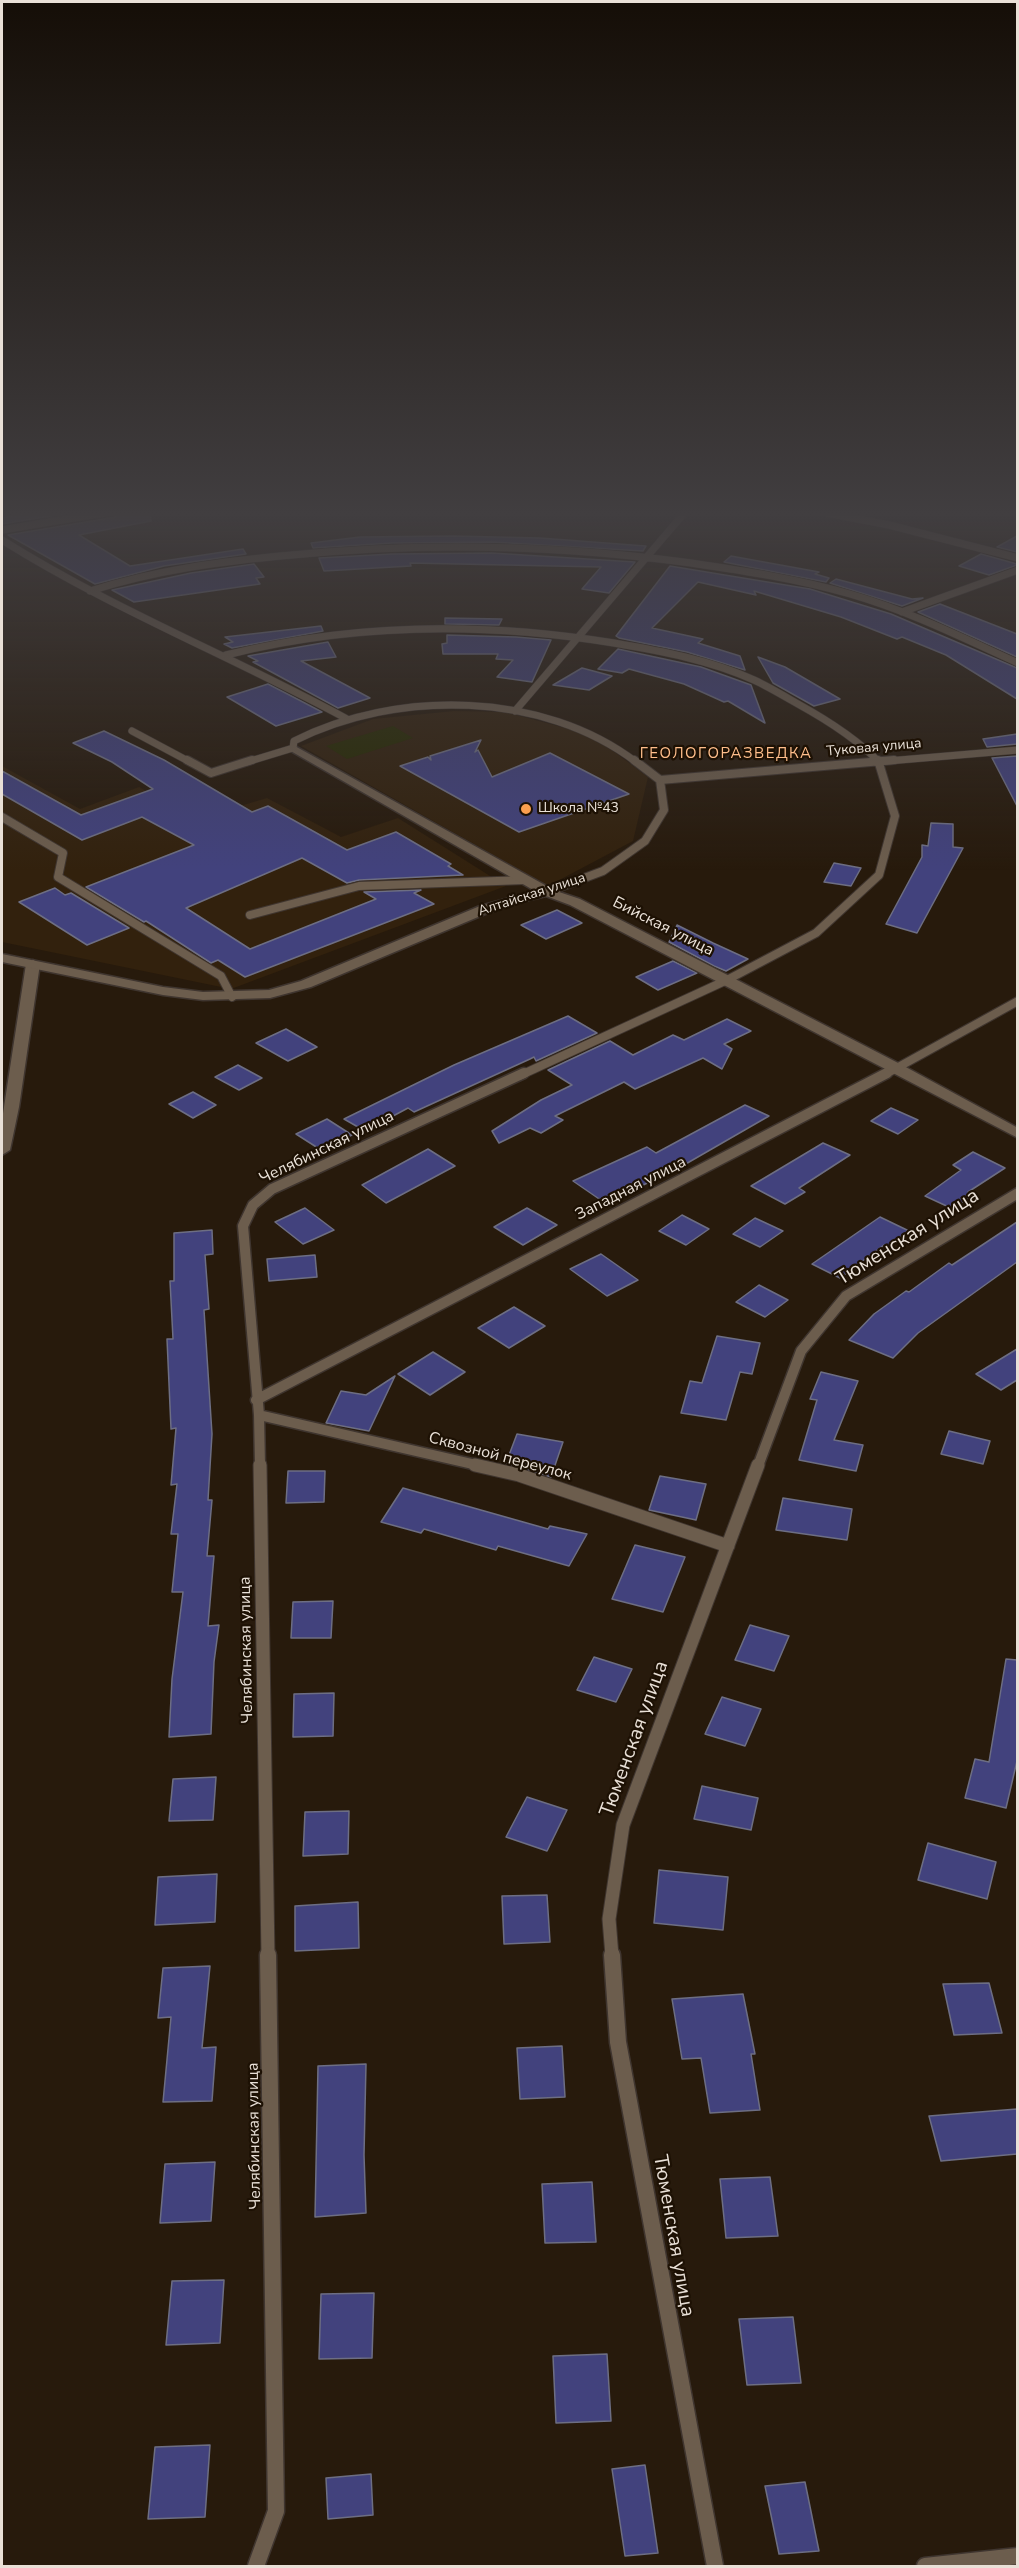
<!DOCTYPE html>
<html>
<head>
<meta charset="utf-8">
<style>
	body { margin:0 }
	#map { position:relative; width:1019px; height:2568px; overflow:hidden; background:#271a0c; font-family:"Nunito Sans",sans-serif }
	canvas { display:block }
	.frame { position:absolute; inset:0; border:3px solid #e9e0d7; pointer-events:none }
</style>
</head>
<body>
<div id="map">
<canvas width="1019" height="2568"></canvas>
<div class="frame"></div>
</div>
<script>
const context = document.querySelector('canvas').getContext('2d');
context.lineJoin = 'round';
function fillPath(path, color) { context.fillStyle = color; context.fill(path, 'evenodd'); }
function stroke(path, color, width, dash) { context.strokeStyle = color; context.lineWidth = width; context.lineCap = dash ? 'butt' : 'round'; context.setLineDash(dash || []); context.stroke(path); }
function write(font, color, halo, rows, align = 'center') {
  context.font = font + ' "Nunito Sans",sans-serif'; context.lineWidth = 4.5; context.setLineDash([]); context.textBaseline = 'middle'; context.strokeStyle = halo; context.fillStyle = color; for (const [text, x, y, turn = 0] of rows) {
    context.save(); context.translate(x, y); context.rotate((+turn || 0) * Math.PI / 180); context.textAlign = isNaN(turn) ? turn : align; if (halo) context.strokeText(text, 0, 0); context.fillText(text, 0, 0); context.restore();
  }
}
fillPath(new Path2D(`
	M454,711l51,1 87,23 56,42 -15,64 -85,45 -247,-140 72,-27z
	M2,766l78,43 59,-22 57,32 71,-21 74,39 57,-19 108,68 -275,103 -229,-47z`), '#32210d');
fillPath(new Path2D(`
	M393,726l20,12 -66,21 -21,-13z`), '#282a03');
const building = new Path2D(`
	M37,511h44l-79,13v-6z
	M121,511h29l1,10 -72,14 51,31 113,-17 3,5 -82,12 -69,18 -87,-49 108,-18z
	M453,536l87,2 106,8 -3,5 -151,-9 -100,1 -79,5 -2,-5 49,-6z
	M1017,536v16l-20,-5z
	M492,553l143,9 -26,31 -27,-4 19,-22 -191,-4 1,3 -87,5 -5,-13 73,-4z
	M981,554l36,10v1l-28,10 -30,-9z
	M731,556l88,16 -4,2 14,4 -3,4 -102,-20z
	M254,564l10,13 -8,1 4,6 -126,18 -22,-12 79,-17z
	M670,566l140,23 81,25 126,54v31l-71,-44 -44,-18 -5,2 -56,-22 -87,-26 2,4 -58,-13 -46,46 51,11 -5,4 42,13 5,14 -58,-18 -68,-14 -3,-2z
	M836,579l76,20 11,-1 -21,8 -72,-23z
	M940,604l77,30v23l-99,-45z
	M445,618l57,1 -3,6 -54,-1z
	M321,626l2,5 -91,17 -8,-4 9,-2 -8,-5z
	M447,635l69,2 35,3 -19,42 -35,-5 16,-17 -17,-1 2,-5h-55l-1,-10 5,-1z
	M328,642l8,15 -35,4 69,37 -32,10 -85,-46 5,-1 -10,-5z
	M618,649l83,18 50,18 14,38 -37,-22 -4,1 -40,-18 -55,-15 -7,4 -24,-4z
	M758,657l27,10 55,32 -26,7 -41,-23z
	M582,668l30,8 -23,14 -36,-5z
	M268,684l33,17 21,11 -46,14 -49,-29z
	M104,731l60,29 88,52 16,-6 79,44 49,-18 55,32 -3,2 15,9 -104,5 -12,3 -45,-25 -116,50 64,41 126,-50 -12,-7 57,-2 -7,3 20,11 -189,73 -27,-17 -7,3 -65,-42 -2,1 -58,-35 108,-42 -52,-28 -60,23 -80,-46v-23l79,44 72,-26 -41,-27 -39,-19z
	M1017,734v10l-30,3 -4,-8z
	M481,740l-6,12 3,-2 14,27 58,-24 79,41 -110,38 -119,-66 28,-9 3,3 -1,-4z
	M1017,756v50l-25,-48z
	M931,823l22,1v23l10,1 -46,85 -31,-9 36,-67v-12l6,1z
	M834,863l27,5 -10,18 -27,-4z
	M55,888l10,7 6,-2 58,35 -42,17 -68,-43z
	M557,910l25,13 -36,16 -25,-14z
	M677,925l36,18 35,16 -22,12 -12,-5 -45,-24z
	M673,961l24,12 -39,17 -22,-13z
	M568,1016l29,17 -61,28 -2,-4 -4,2 -116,53 -6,-4 -43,23 -21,-12 110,-54z
	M727,1019l24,12 -27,13 8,5 -10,20 -19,-11 -68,31 -11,-7 -69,34 8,4 -22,13 -11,-5 -31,15 -7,-12 49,-31 31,-15 -24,-15 62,-29 23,14 40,-20 11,5z
	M286,1029l31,18 -29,14 -32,-18z
	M238,1065l24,13 -23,12 -24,-13z
	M193,1092l23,13 -23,13 -24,-14z
	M745,1105l24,11 -92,53 -72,34 -32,-22 74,-34 9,6z
	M891,1108l27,12 -20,14 -27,-13z
	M327,1119l25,16 -31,15 -25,-16z
	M823,1143l27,12 -51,33 6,4 -20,12 -34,-18z
	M428,1149l27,17 -69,37 -24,-18z
	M973,1152l32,16 -37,24 6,2 -21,15 -28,-13 36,-26 -8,-5z
	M305,1208l29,22 -31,14 -28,-22z
	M527,1208l30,17 -34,20 -29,-18z
	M682,1215l27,14 -23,16 -27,-14z
	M880,1217l29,14 -22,16 -3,-2 -44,33 -28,-14z
	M755,1218l28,13 -23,16 -27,-13z
	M1017,1222v40l-99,71 -25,25 -44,-18 25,-26 32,-23 3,1 40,-29 3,2z
	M212,1230l1,24 -8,1 4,54 -5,1 8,124 -4,66h4l-5,56h7l-6,70 11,-1 -5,37 -3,72 -42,3 3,-58 11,-87h-11l6,-58h-7l6,-50 -6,1 5,-57 -5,1 -4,-90h6l-3,-58h4v-48z
	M601,1254l37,26 -31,16 -37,-27z
	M315,1255l2,22 -48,4 -2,-22z
	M759,1285l29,15 -23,17 -29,-15z
	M514,1307l31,19 -36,22 -31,-20z
	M717,1336l43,7 -8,31 -12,-2 -14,48 -45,-7 9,-32 12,2z
	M1017,1349v31l-16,10 -25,-16z
	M433,1352l32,20 -35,23 -32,-21z
	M821,1372l37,9 -24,59 29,5 -7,26 -57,-11 18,-60 -7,-1z
	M395,1376l-26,55 -43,-8 15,-32 25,4z
	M949,1431l41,10 -7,23 -42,-10z
	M517,1434l46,8 -12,35 -45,-14z
	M288,1471h37l-1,31 -38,1z
	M660,1476l46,8 -10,36 -47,-10z
	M403,1488l145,41 2,-3 37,8 -18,32 -71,-20 -2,4 -72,-21 -3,4 -40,-11z
	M783,1498l69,11 -5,31 -71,-10z
	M635,1545l50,12 -22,55 -51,-13z
	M333,1601l-2,37h-40l2,-36z
	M750,1625l39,11 -15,35 -39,-11z
	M594,1657l38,12 -16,33 -39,-12z
	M1006,1659l11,1v101l-11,47 -41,-10 10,-39 14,3z
	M334,1693l-1,43 -40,1 1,-43z
	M722,1697l39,12 -16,37 -40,-12z
	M216,1777l-3,43 -44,1 4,-42z
	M702,1786l56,12 -7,32 -57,-11z
	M527,1797l40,13 -20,41 -41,-14z
	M349,1811l-1,43 -45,2 2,-44z
	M928,1843l68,19 -9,37 -69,-19z
	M659,1870l69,7 -5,53 -69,-7z
	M217,1874l-2,48 -60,3 3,-48z
	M547,1895l3,47 -46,2 -2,-48z
	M358,1902l1,46 -64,3v-45z
	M210,1966l-8,82 14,-1 -4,54 -49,1 8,-85 -13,1 5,-50z
	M989,1983l13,50 -48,2 -11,-51z
	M743,1994l12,60h-4l9,56 -50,3 -9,-55 -19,1 -10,-60z
	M562,2046l3,51 -45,2 -3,-51z
	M366,2064l-2,91 2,58 -51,4 3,-151z
	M1017,2109v45l-76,7 -12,-45z
	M215,2162l-4,59 -51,2 5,-59z
	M770,2177l8,59 -52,2 -6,-59z
	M592,2182l4,60 -51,1 -3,-59z
	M224,2280l-4,63 -54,2 6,-64z
	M374,2293l-2,65 -53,1 2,-65z
	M793,2317l8,66 -54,2 -8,-66z
	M607,2354l4,67 -55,2 -3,-67z
	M210,2445l-5,72 -57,2 7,-72z
	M645,2465l13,88 -33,3 -13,-87z
	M371,2474l2,41 -45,4 -2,-41z
	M805,2482l14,69 -40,3 -14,-68z`);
fillPath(building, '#42427d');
stroke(building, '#6d6e83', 1.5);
const serviceFar4 = new Path2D(`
	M817,511l72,14 129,33
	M2,530l113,-19
	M2,540c110,69 231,117 345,179
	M90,591c66,-21 133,-30 202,-36 133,-13 267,-10 399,8 54,8 107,16 159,31 59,17 113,44 168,69
	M902,612l116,-42
	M226,655c127,-32 259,-33 388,-12 47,8 96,17 140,37 15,7 30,16 44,24 29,16 58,34 81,58
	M515,711l171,-200
	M132,731l58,31
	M247,762l46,-14 1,-7c103,-52 249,-50 342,21
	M876,762l142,-12`);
const serviceFar3 = new Path2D(`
	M187,760l24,13 41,-13
	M660,780l234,-20
	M2,817l61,36 -5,24 163,99 11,21
	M547,892l56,-21 42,-30 19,-31 -4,-30 -26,-20
	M250,915l109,-29 166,-6
	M521,1075l206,-95 89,-47 63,-58 16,-59 -17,-56
	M884,1075l134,-74`);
const serviceFar2 = new Path2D(`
	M256,1400l631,-327
	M259,1415l222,51
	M260,1466l-1,-51 -16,-189 10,-21 19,-16 252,-116
	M758,1466l43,-115 45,-55 172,-103`);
const serviceFar1 = new Path2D(`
	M260,1465l8,491
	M475,1465l44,10 209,71
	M612,1956l-3,-37 14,-94 135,-360`);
const service = new Path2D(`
	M612,1955l6,87 97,524
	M256,2566l20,-55 -8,-556
	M925,2566l93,-10`);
const minor = new Path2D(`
	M293,745l259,144 1,3 -1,3h-10l-253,-145 -2,-2z
	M33,960l7,4 -21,143 -9,43 -8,5v-35l24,-156z`);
const tertiary = new Path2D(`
	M547,888l33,11 322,166 116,63v10l-448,-233 -24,-9 -29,7 -27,9 -179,75 -41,11 -67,2 -40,-5 -161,-33v-8l161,33 40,5 66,-2 32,-9 179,-75z`);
stroke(serviceFar4, '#3f352f', 8);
stroke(serviceFar3, '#3f352f', 10);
stroke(serviceFar2, '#3f352f', 13);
stroke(serviceFar1, '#3f352f', 15);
stroke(service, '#3f352f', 19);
stroke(minor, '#3f352f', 3);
stroke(tertiary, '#3f352f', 3);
stroke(serviceFar4, '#6c5d4d', 7);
stroke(serviceFar3, '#6c5d4d', 8);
stroke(serviceFar2, '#6c5d4d', 10);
stroke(serviceFar1, '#6c5d4d', 13);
stroke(service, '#6c5d4d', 16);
fillPath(minor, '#6c5d4d');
fillPath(tertiary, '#6c5d4d');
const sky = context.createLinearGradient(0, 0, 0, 871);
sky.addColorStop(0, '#150e07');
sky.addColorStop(0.59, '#413e40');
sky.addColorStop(1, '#413e4000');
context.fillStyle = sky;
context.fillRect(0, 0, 1019, 871);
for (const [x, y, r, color] of [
	[526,809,6,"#fa9f4f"]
]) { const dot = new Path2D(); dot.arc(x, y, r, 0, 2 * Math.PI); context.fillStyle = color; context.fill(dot); stroke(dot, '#1d1104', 2); }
write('14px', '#e9e0d7', '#1d1104', [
	["Туковая улица",874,748,-5],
	["Алтайская улица",532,895,-18]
]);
write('14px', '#e9e0d7', '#1d1104', [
	["Школа №43",538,809]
], 'left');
context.letterSpacing = '1.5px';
write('15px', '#ffbe8b', '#1d1104', [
	["ГЕОЛОГОРАЗВЕДКА",726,754]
]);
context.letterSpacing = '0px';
write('16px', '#e9e0d7', '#1d1104', [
	["Бийская улица",663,927,27],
	["Челябинская улица",327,1148,-26],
	["Западная улица",631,1189,-27],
	["Сквозной переулок",500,1457,15],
	["Челябинская улица",247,1650,-91],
	["Челябинская улица",255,2136,-91]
]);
write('20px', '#e9e0d7', '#1d1104', [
	["Тюменская улица",908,1238,-32],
	["Тюменская улица",635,1739,-70],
	["Тюменская улица",673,2236,80]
]);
</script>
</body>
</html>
